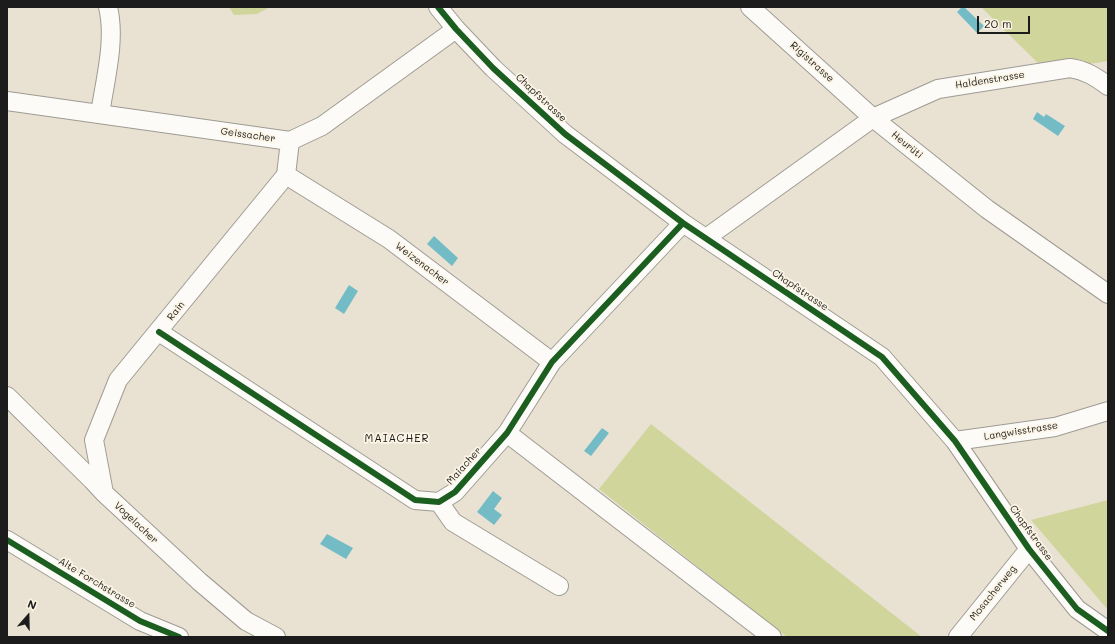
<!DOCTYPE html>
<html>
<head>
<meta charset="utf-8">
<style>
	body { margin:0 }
	#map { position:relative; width:1115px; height:644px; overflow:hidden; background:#e9e2d3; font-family:Mali,sans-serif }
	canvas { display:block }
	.frame { position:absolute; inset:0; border:8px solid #1c1c1c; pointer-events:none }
	.north { position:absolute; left:8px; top:596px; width:40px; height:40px; -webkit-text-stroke:3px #fcf5e5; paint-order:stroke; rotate:20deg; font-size:11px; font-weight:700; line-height:16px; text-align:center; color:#1c1c1c }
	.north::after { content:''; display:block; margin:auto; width:14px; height:18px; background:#1c1c1c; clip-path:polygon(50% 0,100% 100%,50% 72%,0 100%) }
	.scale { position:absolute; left:977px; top:16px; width:53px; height:18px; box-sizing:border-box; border:2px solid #1c1c1c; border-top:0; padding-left:5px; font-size:12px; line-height:14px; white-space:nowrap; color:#1c1c1c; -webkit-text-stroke:3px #fcf5e5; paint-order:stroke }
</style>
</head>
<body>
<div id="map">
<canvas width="1115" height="644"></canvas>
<div class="frame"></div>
<div class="north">N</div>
<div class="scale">20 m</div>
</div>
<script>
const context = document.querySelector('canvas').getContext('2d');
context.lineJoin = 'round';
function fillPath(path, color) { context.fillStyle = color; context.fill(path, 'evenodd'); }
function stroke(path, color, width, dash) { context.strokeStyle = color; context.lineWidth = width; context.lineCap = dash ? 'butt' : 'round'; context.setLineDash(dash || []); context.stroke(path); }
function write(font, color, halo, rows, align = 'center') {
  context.font = font + ' Mali,sans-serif'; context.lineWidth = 3.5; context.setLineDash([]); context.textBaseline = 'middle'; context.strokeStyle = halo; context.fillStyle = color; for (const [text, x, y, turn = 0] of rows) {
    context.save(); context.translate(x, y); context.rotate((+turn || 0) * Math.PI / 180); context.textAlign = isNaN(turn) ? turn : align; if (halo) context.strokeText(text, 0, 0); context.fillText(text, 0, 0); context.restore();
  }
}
fillPath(new Path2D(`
	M229,7h41l-13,7 -23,1z
	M981,7h127v54l-19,3 -10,-5 -39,6z
	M651,424l271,213h-135l-188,-148z
	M1108,500v110l-77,-90z`), '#d0d59b');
fillPath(new Path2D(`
	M962,7h2l20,19 -7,7 -20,-21z
	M1037,112l7,5 2,-3 19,12 -7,10 -25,-17z
	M434,236l24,22 -6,8 -25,-22z
	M349,285l9,6 -14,23 -9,-6z
	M602,428l7,5 -18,23 -7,-5z
	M493,491l9,7 -8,11 8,6 -8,10 -17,-13z
	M327,534l26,14 -7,11 -26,-15z`), '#73bcc6');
const minor = new Path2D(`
	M438,7l18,22 37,39 72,66 118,89 199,134 73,84 74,108 48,60 31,22
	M750,7l123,111 65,-29 132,-21c15,2 26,9 38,18
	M7,101l283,40 32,-15 134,-97
	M100,114c5,-34 16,-74 8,-107
	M286,175l103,64 163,123
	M706,238l167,-120 114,91 121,85
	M159,332l256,168 24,2 16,-10 52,-59 45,-71 131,-139
	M7,396l85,84 12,13 96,89 46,39 30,16
	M507,433l265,204
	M955,441l100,-14 53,-16
	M104,493l-10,-53 24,-60 168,-205 4,-34
	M439,502l14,20 106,64
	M7,540l133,81 39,16
	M958,637l71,-88`);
stroke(minor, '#9f9b93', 20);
stroke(minor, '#fcfbf8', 18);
stroke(new Path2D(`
	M438,7l18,22 37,39 72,66 118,89 199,134 73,84 74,108 48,60 31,22
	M159,332l256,168 24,2 16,-10 52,-59 45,-71 131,-139
	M7,540l133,81 39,16`), '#1b5e20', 6);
write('10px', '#1c1c1c', '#fcf5e5', [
	["Rigistrasse",812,62,42],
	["Haldenstrasse",990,80,-9],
	["Chapfstrasse",541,98,43],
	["Geissacher",248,135,8],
	["Heurüti",907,145,39],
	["Weizenacher",422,264,37],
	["Chapfstrasse",800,290,34],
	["Rain",176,311,-51],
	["Langwisstrasse",1021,431,-9],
	["Maiacher",464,466,-48],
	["Vogelacher",136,523,43],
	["Chapfstrasse",1031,533,54],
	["Alte Forchstrasse",97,583,31],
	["Mosacherweg",993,593,-51]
]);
context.letterSpacing = '1px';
write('11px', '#1c1c1c', '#fcf5e5', [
	["MAIACHER",397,439]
]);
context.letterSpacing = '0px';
</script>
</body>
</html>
